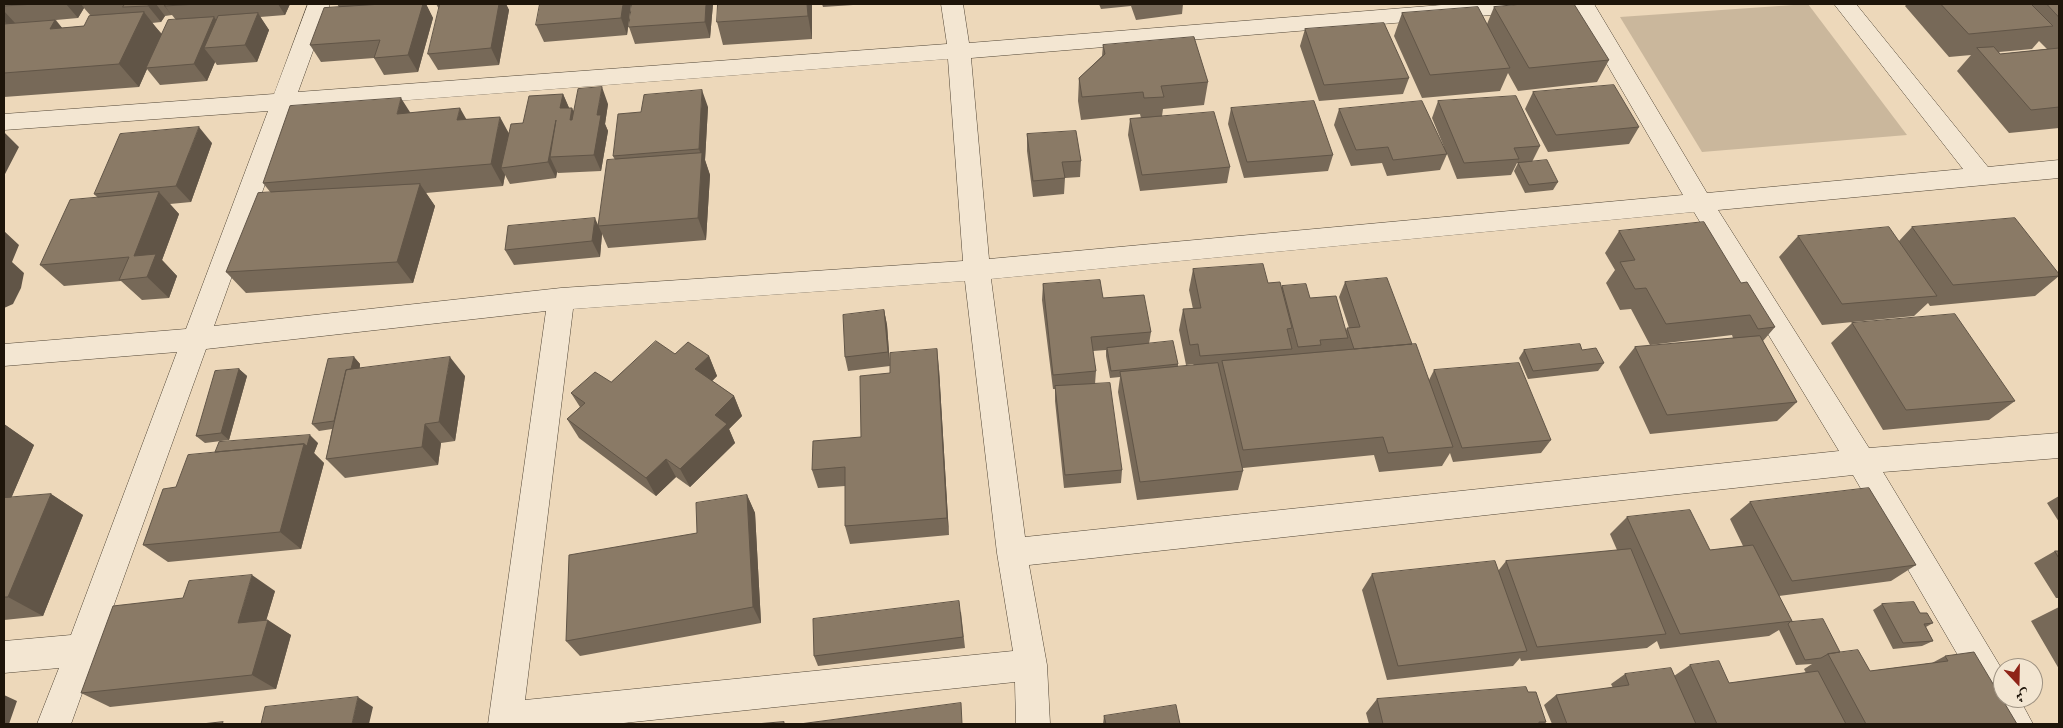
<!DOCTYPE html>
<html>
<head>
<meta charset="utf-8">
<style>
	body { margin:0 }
	#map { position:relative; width:2063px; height:728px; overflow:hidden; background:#edd8ba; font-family:"EB Garamond",Amiri,serif }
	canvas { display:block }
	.frame { position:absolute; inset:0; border:5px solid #1e150a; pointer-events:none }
	.north { position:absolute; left:1993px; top:658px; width:50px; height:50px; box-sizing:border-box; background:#f3e6d2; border:1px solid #9e9282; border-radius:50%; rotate:159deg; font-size:14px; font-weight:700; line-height:20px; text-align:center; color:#1e150a }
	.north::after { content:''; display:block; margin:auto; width:18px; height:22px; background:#8f2418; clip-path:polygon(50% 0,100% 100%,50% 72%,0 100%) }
</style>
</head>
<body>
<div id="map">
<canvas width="2063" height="728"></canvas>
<div class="frame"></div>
<div class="north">ش</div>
</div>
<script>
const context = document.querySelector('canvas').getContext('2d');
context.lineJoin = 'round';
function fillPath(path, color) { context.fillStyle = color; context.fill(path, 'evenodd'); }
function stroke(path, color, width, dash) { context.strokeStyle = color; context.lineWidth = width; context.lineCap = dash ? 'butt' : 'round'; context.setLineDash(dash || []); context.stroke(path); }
fillPath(new Path2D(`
	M1808,4l99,131 -205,17 -82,-135z`), '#cab79c');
const minor = new Path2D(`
	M308,4h22l-32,88 649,-48 -6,-40h22l6,39 485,-39h96l-3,5 -8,2 -568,47 18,201 694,-64 -111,-191h22l113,189 256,-24 -129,-165h22l132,163 71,-7v18l-341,32 151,238 190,-15v25l-176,14 120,199v27h16l14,26h-35l-145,-249 -824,90 18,100 3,59h-34l-1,-42 -401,42h-126l58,-413 -340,38 -135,375h-34l22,-56 -55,5v-32l67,-6 106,-283 -173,14v-22l182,-15 82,-218 -264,19v-16l270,-20zM948,59l15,202 -402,27 -347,38 78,-217zM1694,212l145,239 -814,86 -34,-258zM965,281l32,272 16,98 -488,49 48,-391z`);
stroke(minor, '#524636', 1);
fillPath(minor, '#f3e6d2');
fillPath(new Path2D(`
	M4,4h286l-5,11 -25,2 9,13 -12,32 -40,3 -2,-3 -8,19 -47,4 -13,-16 -8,18 -135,10zM84,8l7,8 -7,10 -22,2 -6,-8 22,-2zM172,15l4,5 -14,14 -10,-11 9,-1 4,-6z
	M337,4h89l7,14 -15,54 -34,3 -10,-17 -53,4 -11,-17 29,-38z
	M436,4h70l3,6 -10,55 -61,5 -10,-16 11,-45z
	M631,4l-4,31 -83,7 -8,-17z
	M713,4l-3,34 -75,6 -6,-17z
	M812,4v35l-89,6 -6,-23z
	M822,4h46l-45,3z
	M1099,4h84l-1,10 -46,6 -5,-14 -30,3z
	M1907,4h152v124l-50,5 -52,-62 14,-16 -22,2 -44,-51zM2039,41l8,8 -47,5 -1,-2 33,-3z
	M1494,7l115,53 -12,22 -79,9 -10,-18 -8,18 -78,7 -28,-62 8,-23 85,11z
	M1305,29l104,49 -6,16 -84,7 -19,-55z
	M1103,45l105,37 -4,23 -41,4 -1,7 68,51 -3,16 -87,8 -12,-56 2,-16 11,-1 -1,-4 -59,6 -3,-19 1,-23 23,-22z
	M1533,92l106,35 -10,17 -81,8 -23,-43z
	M563,94l6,14 5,3 34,-7 -3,20 3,7 -7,40 -43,2 -1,-1 -1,6 -46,6 -5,-9 -2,11 -77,7 9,13 -22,77 -167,10 -20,-21 45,-79 -8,-10 147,-70 57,6 42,14z
	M1438,101l102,45 -8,16 26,20 -5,8 -28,3 -11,-22 4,-8h-1l-6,12 -54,4 -10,-25 -7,16 -53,6 -5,-13 -31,3 -17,-41 5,-16 105,38 -12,-29z
	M708,107l-3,53 5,15 -4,65 -98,8 -6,-14 -2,23 -86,8 -9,-15 93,-25 17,-65 -2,-4 28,-44z
	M1231,108l102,47 -5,16 -84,7 -16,-54z
	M1027,134l54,27 -1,16 -15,1 -1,16 -31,3 -6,-46z
	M212,143l-21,59 -21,2 9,10 -17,46 15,16 -8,22 -27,2 -21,-19 -57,5 -24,-21 58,-67 -4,-4z
	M1912,227l147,47v2l-24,20 -105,10 -2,-3 -14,13 -92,9 -43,-68 19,-21 101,5z
	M1619,231l122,52 34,44 -12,14 34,61 -20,19 -127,13 -31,-67 16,-20 98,-9 -1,-3 -82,10 -19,-36 -11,1 -14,-27 9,-13 -10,-17z
	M1193,269l75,14 14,5v-2l28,12 36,32 1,-2h2l-10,-31 6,-15 67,62 17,36 5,-10 117,70 -10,13 -88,9 -3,-9 -8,13 -63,6 -5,-17 -131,13v3l-5,19 -101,10 -19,-108 2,-15 -10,1 -4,-22v-6l-13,1 3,20 -1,13 27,86 -1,13 -57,5 -9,-87v-12h-2l-11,-89 1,-16 60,14 48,34 -2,12 29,20v3l16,-2 -1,-1 -7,1 -7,-35 4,-21h10l-4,-19z
	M884,310l3,15 3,41 -42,5 -3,-14z
	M1852,323l163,78 -26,19 -106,10 -52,-87z
	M1524,350h58l22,13 -6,8 -70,8 -9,-21z
	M675,354l34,2 8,20 -5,5 22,15 8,20 -13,13 6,14 -45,44 -14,-10 -20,19 -77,-58 -12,-19 13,-12 -9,-14 40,-11z
	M354,357l6,7v4l105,8 -10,65 -14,2 -3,22 -93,13 -19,-19 6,-30 -13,2 -7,-7z
	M239,369l8,7 -18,64 -24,3 -9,-7z
	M939,369l10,166 -99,9 -5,-18v-40l-27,2 -6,-18 49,-33z
	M4,424l30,21 -23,53 40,-4 32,21 -40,101 -39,4z
	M318,443l-4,10 10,10 -23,86 -133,13 -25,-17 33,-58 39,-35z
	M747,495l8,18 6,110 -181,33 -14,-15 131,-108z
	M2059,496v26l-12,-19z
	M1750,502l166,63 -25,16 -112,15 13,25 -2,1 80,49 62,-8 13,-7 72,68h-465l-8,-19 12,-10 57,-7 -2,-4 14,-10 49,2 16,-11 39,18 77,-10 -2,-4 8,-5 -16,1 -17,-35 -10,6 -109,13 -3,-8 -10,7 -126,13 -1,-3 -7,8 -126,14 -25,-90 10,-16 126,-3 8,-10 111,-11 -7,-16 17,-17 83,33 33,-4 -13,-27z
	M2055,551h4v47h-3l-22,-35z
	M275,591l-9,29 25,15 -15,54 -166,18 -29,-14z
	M1882,604l38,9 13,10 -7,4 7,14 -11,5 -29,3 -20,-39z
	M2059,607v62l-28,-48z
	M961,612l4,36 -147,18 -4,-10z
	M1528,692l18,30 -2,2h-175l-3,-11 11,-14z
	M1104,716l76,8h-77z`), '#776958');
fillPath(new Path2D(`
	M66,4h15l3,4 -6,10z
	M149,4h7l9,12 -4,6 -13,-16z
	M163,4h15l-13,2 7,10z
	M278,4h12l-5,11z
	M423,4h3l7,14 -15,54 -10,-17z
	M499,4h7l3,6 -10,55 -8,-17z
	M623,4h8l-4,31 -6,-17z
	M706,4h7l-3,34 -5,-16z
	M807,4h5v35l-4,-23z
	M4,11l11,12 -4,6 -7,-8z
	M144,12l18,23 -16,33 1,1 -8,18 -20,-23z
	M258,13l11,17 -12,32 -12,-17z
	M214,17l13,17 -23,14 11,14 -8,19 -13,-17z
	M55,20l20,22 -25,-13z
	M602,87l6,17 -3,20 3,7 -7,40 -7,-16 3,-40z
	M702,90l6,17 -3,53 5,15 -4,65 -8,-22 4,-60 -3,-9z
	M563,94l7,16 -10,-2z
	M401,98l14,22 -18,-6z
	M460,108l13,23 -16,-11z
	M572,108l8,16 -10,-4z
	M500,117l12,22 -11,29 4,7 -2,11 -12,-22z
	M556,120l-6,37 7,15 -1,6 -8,-16z
	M199,127l13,16 -21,59 -15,-16z
	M4,132l15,15 -15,29z
	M420,184l15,22 -22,77 -16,-21z
	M159,192l20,22 -17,46 15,16 -8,22 -22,-21 -13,-21z
	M595,218l7,16 -2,23 -8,-16z
	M4,231l15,14 -7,17 12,11 -3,15 -8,16 -9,4z
	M884,310l3,15 3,41 -2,-14z
	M937,349l2,20 10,166 -2,-17z
	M709,356l8,20 -13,13 -9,-20z
	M354,357l6,7 -14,64 -7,-8z
	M450,357l15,19 -10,65 -16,-19z
	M239,369l8,7 -18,64 -8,-7z
	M734,396l8,20 -13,13 6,14 -45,44 -10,-18 35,-54z
	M4,424l30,21 -30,70z
	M425,424l16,19 -3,22 -16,-18z
	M310,435l8,8 -4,10 10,10 -23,86 -21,-17 24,-88z
	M666,459l10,18 -20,19 -10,-18z
	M51,494l32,21 -40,101 -35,-19z
	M747,495l8,18 6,110 -8,-16z
	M252,575l23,16 -14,47 -23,-15z
	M268,620l23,15 -15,54 -24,-14z
	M4,695l13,6 -8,23h-5z
	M358,697l15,10 -4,17h-17z`), '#615547');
const building = new Path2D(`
	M4,4h31l-31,2z
	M125,4h24l-1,2 -25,1z
	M166,4h31l-32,2z
	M383,4h40l-15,51 -34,3 6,-18 -70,5 14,-37z
	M440,4h59l-8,44 -63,6z
	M540,4h83l-2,14 -85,7z
	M632,4h74l-1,18 -76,5z
	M718,4h89l1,12 -91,6z
	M1523,4h51l35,56 -80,8 -35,-61z
	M1941,4h90l22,22 -84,8z
	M2047,4h12v13z
	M1478,7l32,61 -80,7 -28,-62z
	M144,12l-25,52 -115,9v-49l51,-4 -5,9 34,-3 5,-10z
	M258,13l-13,32 -41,3 14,-32z
	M214,17l-20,47 -48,4 22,-48z
	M1384,23l25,55 -85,7 -19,-56z
	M1194,37l14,45 -47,4 3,11 -20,1 -1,-6 -61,5 -3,-19 26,-24 -2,-9z
	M1994,47l6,7 59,-6v59l-28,3 -54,-62z
	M1614,85l25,42 -83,8 -23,-43z
	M602,87l-5,28h4l-7,40 -44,2 6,-37 -8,42 -47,6 10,-44 12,-1 6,-27 34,-2 -3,14h12l-2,12h2l6,-31z
	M702,90l-3,59 -86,7 5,-42 23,-2 3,-17z
	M1516,96l24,50 -26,2 5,11 -55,4 -26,-62z
	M401,98l-4,16 63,-6 -3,12 43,-3 -9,47 -228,19 27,-77z
	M1314,101l19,54 -86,7 -16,-54z
	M1422,101l25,53 -54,6 -5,-13 -32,3 -17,-41z
	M1214,112l16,55 -88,8 -12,-56z
	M199,127l-23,59 -82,8 26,-60z
	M1076,131l5,30 -19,1 3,16 -32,3 -6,-47z
	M702,153l-4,65 -100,8 9,-66z
	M1547,160l11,22 -29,3 -11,-22z
	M420,184l-23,78 -171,10 32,-79z
	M159,192l-25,64 22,-2 -9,23 -28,3 10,-23 -89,8 30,-65z
	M595,218l-3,23 -87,9 3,-24z
	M2015,218l44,56v2l-106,9 -41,-58z
	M1704,222l37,61 6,-1 28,45 -17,2 -8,-14 -84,9 -20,-36 -11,1 -15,-27 15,-2 -16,-29z
	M1889,227l48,69 -95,8 -44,-68z
	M1263,264l5,19 12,-1 12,46 -5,1 5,20 -92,7 -2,-12 -8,1 -7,-36 18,-1 -8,-39z
	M1387,278l25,66 -58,5 -7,-21 13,-1 -15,-45z
	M1100,280l3,18 41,-3 7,37 -60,5 5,34 -43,4 -10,-91z
	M1306,284l4,14 26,-2 12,42 -28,2 1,5 -23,2 -16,-61z
	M884,310l4,42 -43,5 -2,-42z
	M1955,314l60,87 -109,9 -54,-87z
	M1760,336l37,66 -130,13 -32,-68z
	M656,341l19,13 13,-12 21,14 -14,13 39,27 -19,19 12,9 -47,45 -14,-10 -20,19 -79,-59 18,-16 -14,-10 24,-21 16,10z
	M1173,341l5,23 -67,7 -4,-23z
	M1416,344l37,103 -65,6 -5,-16 -140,13 -21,-89z
	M1580,344l2,6 14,-2 8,15 -71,8 -9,-21z
	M937,349l10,169 -102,8v-59l-33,3 1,-29 48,-4 -1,-61 30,-3v-20z
	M354,357l-3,12 -5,1 -12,51 -22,3 16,-65z
	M450,357l-11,65 -14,2 -3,23 -96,12 20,-89z
	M1218,363l25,108 -103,11 -20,-110z
	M1519,363l32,77 -89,8 -28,-78z
	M239,369l-18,64 -25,3 19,-65z
	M1110,383l12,87 -57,5 -10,-89z
	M310,435l-3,11 -3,-2 -89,8 4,-10z
	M304,444l-24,88 -137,13 20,-56 13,-2 12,-32z
	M1869,488l47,77 -124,16 -42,-79z
	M51,494l-43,103h-4v-99z
	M747,495l6,112 -187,34 3,-86 128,-22 -1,-30z
	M1690,510l20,40 43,-5 39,76 -112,13 -53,-117z
	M1631,549l35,85 -129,13 -31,-86z
	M2055,551h4v7z
	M1495,561l32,90 -129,15 -26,-92z
	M252,575l-14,48 30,-3 -16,55 -171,18 32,-87 70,-8 6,-17z
	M959,601l4,36 -149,19 -1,-37z
	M1914,602l6,11h7l6,10 -9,1 9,17 -30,2 -21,-39z
	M1823,619l17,33 -12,2 -7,4 -16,2 -17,-36 2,-2z
	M1858,650l12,21 78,-10 -3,-5 29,-4 43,72h-151l-38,-70z
	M1719,661l10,22 89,-12 28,53h-129l-27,-59z
	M1671,668l25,56h-129l-11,-29 73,-10 -4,-11z
	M1526,687l2,5h8l10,30h-7v2h-156l-6,-25z
	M358,697l-6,27h-91l4,-17z
	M961,703l1,21h-162z
	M1176,705l4,19h-74l-2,-8z
	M223,722l-1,2h-20z
	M784,722v2h-28z`);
fillPath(building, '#8a7a66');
stroke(building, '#615547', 1);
</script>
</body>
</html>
